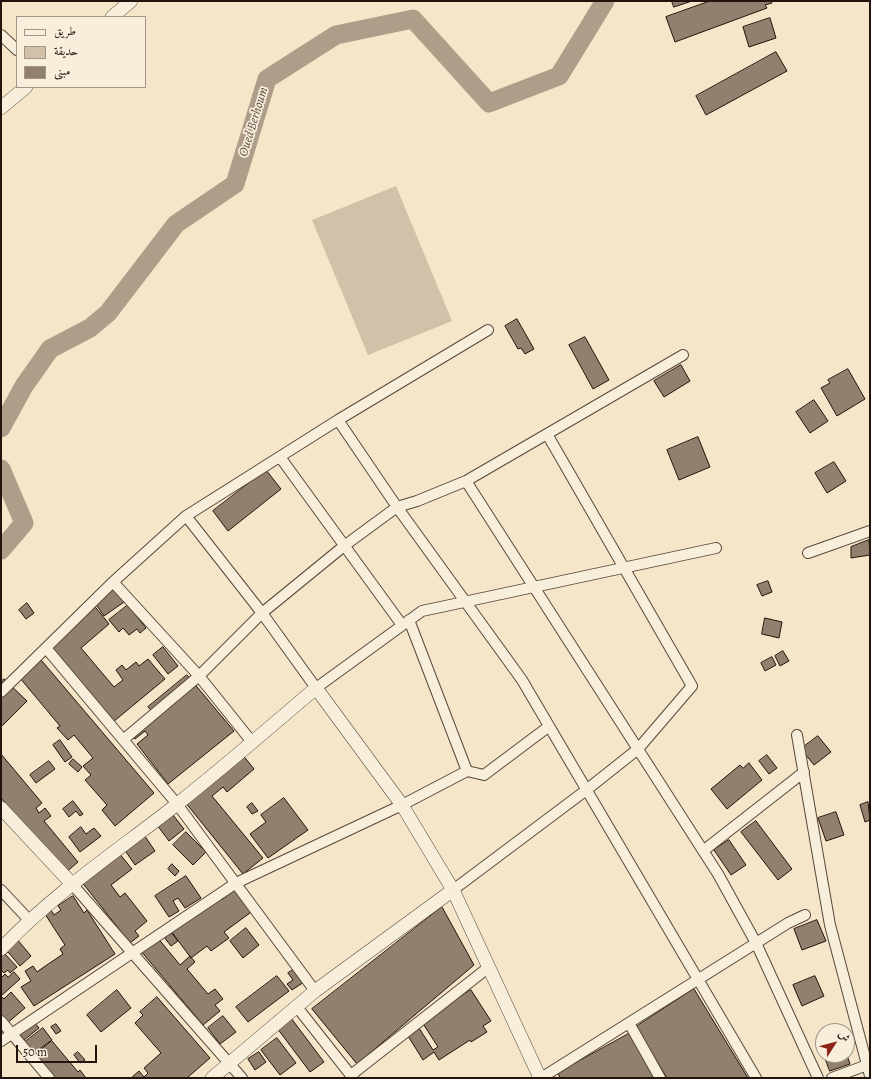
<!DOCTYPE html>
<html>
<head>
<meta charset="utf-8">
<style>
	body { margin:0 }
	#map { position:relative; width:871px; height:1079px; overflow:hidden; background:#f5e5c9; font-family:Alegreya,Amiri,serif }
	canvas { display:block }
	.frame { position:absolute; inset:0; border:2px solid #24130c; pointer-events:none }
	.legend { position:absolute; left:16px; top:16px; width:130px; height:72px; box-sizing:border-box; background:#f8eedc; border:1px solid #a39689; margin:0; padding:5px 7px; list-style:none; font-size:12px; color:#24130c }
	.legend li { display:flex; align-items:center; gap:8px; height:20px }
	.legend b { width:20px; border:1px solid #a39689 }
	.north { position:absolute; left:815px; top:1023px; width:40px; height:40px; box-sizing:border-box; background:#f8eedc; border:1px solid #a39689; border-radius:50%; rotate:54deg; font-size:11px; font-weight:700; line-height:16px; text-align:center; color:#24130c }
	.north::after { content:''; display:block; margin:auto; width:14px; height:18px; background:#8f2418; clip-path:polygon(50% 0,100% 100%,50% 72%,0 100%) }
	.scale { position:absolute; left:16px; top:1045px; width:81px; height:18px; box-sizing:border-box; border:2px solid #24130c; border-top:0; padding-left:5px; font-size:12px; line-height:14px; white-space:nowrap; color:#24130c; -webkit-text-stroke:3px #f8eedc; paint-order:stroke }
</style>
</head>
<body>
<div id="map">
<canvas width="871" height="1079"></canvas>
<div class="frame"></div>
<ul class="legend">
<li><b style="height:5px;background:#f8eedc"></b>طريق</li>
<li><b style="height:11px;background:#d1c1a9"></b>حديقة</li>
<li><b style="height:11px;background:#91806e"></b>مبنى</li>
</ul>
<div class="north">ش</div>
<div class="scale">50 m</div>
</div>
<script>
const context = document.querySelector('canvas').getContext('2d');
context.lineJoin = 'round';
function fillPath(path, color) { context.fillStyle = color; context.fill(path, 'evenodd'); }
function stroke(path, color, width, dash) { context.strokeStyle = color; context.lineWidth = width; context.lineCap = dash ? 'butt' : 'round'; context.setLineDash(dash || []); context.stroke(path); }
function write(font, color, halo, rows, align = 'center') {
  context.font = font + ' Alegreya,serif'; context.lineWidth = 3.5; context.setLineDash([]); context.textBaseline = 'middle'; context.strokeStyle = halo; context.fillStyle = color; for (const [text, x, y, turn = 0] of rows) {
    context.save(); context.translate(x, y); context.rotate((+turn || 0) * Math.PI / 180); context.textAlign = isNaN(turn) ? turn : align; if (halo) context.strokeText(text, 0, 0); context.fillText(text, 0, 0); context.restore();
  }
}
fillPath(new Path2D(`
	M396,186l56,135 -84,34 -56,-135z`), '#d1c1a9');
stroke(new Path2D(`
	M1,428l23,-42 26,-37 40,-21 18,-15 68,-89 59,-40 32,-105 69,-44 77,-16 76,84 70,-27 46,-75
	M1,469l23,54 -23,27`), '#ae9e89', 19);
const building = new Path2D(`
	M672,1h20l-18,6z
	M710,1h61l1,2 -7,2 2,3 -92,34 -9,-25z
	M770,18l6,20 -27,9 -6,-20z
	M776,52l11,19 -81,44 -10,-19z
	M517,319l17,30 -9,5 -4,-6 -3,1 -13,-23z
	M585,337l24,43 -16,9 -24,-44z
	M681,365l9,16 -26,16 -10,-16z
	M848,369l17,30 -28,17 -16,-28 9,-5 -2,-3z
	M814,400l14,21 -18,12 -14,-21z
	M698,437l12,30 -31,13 -12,-30z
	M834,462l12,19 -19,12 -12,-20z
	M266,470l15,19 -53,42 -15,-20z
	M869,540l1,15 -19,3v-11z
	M768,581l4,11 -10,4 -5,-11z
	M114,586l10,16 -20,14 -11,-16z
	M27,603l7,10 -8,6 -7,-9z
	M92,603l17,21 -28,24 33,39 9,-7 -7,-10 6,-5 4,5 10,-8 3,4 9,-7 17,20 -52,43 -67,-81z
	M128,605l18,23 -6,5 -3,-4 -8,6 -6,-7 -4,4 -10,-12z
	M765,618l17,4 -3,16 -17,-4z
	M163,647l15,19 -10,8 -15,-19z
	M783,651l6,10 -9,5 -5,-10z
	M36,654l118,139 -39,33 -13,-16 5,-5 -22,-25 6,-5 -8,-9 10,-8 -19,-23 -6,5 -11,-12 3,-2 -45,-54z
	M772,657l4,8 -11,6 -4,-8z
	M187,675l47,56 -66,53 -31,-40 11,-9 -3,-4 -10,8 -7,-9 28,-14 -8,-9z
	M4,679l23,22 -26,26v-45z
	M818,736l13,16 -17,13 -13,-16z
	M60,740l12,17 -7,5 -12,-17z
	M238,749l16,20 -27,23 -4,-5 -11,9 51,62 -20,16 -62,-77z
	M1,754l41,49 -6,5 3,5 6,-5 6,8 -7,5 34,41 -14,12 -63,-76z
	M767,755l10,13 -8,6 -10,-13z
	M73,759l9,8 -4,5 -9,-8z
	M49,761l6,8 -19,14 -6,-8z
	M749,763l13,17 -35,29 -16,-20 29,-24 3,3z
	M284,798l24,32 -40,28 -18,-24 16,-12 -5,-7z
	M73,801l10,13 -3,2 -4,-5 -7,6 -6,-8z
	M868,802l2,18 -5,2 -5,-17z
	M252,803l6,8 -6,3 -5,-7z
	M166,806l18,23 -15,12 -18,-24z
	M836,812l8,23 -18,6 -8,-23z
	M756,821l36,48 -14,11 -37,-48z
	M81,827l5,7 8,-6 7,8 -21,16 -11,-15z
	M140,829l15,22 -20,14 -15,-22z
	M186,832l20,20 -13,13 -20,-20z
	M729,840l17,25 -15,10 -17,-25z
	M114,847l18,22 -21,16 9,12 5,-4 22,28 -12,10 4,5 -9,7 -53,-67z
	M172,864l7,7 -4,5 -7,-7z
	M186,876l15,22 -16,10 -7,-10 -5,3 6,10 -10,6 -14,-21z
	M237,888l17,22 -30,22 5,6 -18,13 -4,-5 -16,12 -20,-27 50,-34 1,2z
	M73,896l11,17 3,-3 28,44 -81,52 -13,-19 10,-6 -6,-10 8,-5 4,6 4,-3 22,-15 -3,-5 5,-4 -22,-34 6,-4 5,8 7,-5 -3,-4z
	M442,907l32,58 -117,99 -45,-55z
	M817,920l9,21 -24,9 -8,-21z
	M246,928l13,17 -16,13 -13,-17z
	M171,932l7,9 -7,5 -7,-9z
	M157,937l23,28 10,-9 5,6 -8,7 21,25 7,-5 8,10 -8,6 5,6 -17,14 -63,-75z
	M16,938l15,18 -11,10 -12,-14 -3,2 12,13 -7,6 -2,-3 -4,3 -3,-3v-14z
	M298,967l9,13 -15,10 -5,-6 6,-4 -5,-7z
	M14,972l6,7 -19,17 3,3 7,-7 14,16 -19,16 -5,-6v-40l4,-4 3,3z
	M277,976l12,15 -41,31 -12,-15z
	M815,976l9,20 -22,10 -9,-21z
	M694,989l54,89h-81l-31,-51z
	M117,990l14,18 -30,24 -14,-17z
	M471,990l20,31 -8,5 4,6 -16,10 -1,-2 -31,20 -5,-8 -11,8 -15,-24 11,-8 14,22 5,-3 -16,-25z
	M157,997l53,61 -23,20h-56l8,-7 5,6 4,-4 -4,-5 17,-15 -26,-30 8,-8 -3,-3z
	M223,1016l13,16 -16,12 -12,-16z
	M30,1017l9,11 -15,12 -9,-11z
	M291,1018l33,44 -14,10 -33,-44z
	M56,1024l5,7 -5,3 -5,-7z
	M43,1028l9,12 -18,13 -9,-11z
	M632,1032l24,46h-96l-2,-5z
	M277,1038l19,25 -16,12 -19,-25z
	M823,1039v14l-5,-12z
	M52,1041l26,31 2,-2 6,8h-31l-19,-24z
	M78,1052l7,8 -5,3 -6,-8z
	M259,1052l7,10 -11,8 -7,-11z
	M824,1055h23l3,9 -20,7z`);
fillPath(building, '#91806e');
stroke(building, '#24130c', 1);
const minor = new Path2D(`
	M1,35l16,15
	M338,420l59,87 125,173 234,398
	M280,457l122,168
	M466,481l252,393 38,69 62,135
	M186,516l76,97 54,75 106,-77 294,-63
	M808,553l62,-22
	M113,582l86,94 53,66
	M409,620l58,151
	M46,648l131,156 138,187
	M1,692l112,-110 73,-66 152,-96 150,-90
	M797,735l33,190 40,151
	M123,740l76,-64 63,-63 82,-67 53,-39 20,-6 49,-20 217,-126
	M703,851l101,-79
	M72,884l170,194
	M1,890l28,30
	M453,890l132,-99 53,-42 54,-63 -145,-252
	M297,1007l56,71
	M1,1021l48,57
	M629,1023l31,55
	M1,1041l235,-158 166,-78 65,-34 17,4 64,-48
	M351,1075l138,-108
	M541,1078l247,-155 17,-8
	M832,1078l35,-13`);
const tertiary = new Path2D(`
	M112,17l19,-16
	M1,108l25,-21
	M1,808l71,76
	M1,949c53,-56 115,-97 175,-144 48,-38 94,-78 140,-117l86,117 51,85 87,188
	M212,1078l103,-87 138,-101`);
stroke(minor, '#58483b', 12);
stroke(tertiary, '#58483b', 14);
stroke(minor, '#f8eedc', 10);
stroke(tertiary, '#f8eedc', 13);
write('italic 13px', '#5b4b3e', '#f8eedc', [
	["Oued Berhoum",254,122,-73]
]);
</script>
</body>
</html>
